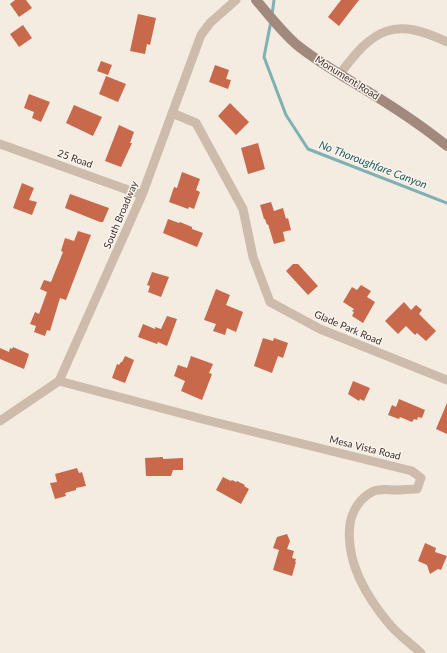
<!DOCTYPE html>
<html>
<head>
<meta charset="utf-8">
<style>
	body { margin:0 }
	canvas { display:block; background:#f4ebe1 }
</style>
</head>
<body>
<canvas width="447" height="653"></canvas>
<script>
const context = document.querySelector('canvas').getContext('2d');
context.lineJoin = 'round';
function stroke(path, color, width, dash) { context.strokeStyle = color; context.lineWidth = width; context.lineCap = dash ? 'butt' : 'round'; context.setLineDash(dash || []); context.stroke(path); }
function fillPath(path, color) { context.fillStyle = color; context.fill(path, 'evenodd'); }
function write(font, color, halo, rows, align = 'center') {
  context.font = font + ' Lato,sans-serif'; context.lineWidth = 3; context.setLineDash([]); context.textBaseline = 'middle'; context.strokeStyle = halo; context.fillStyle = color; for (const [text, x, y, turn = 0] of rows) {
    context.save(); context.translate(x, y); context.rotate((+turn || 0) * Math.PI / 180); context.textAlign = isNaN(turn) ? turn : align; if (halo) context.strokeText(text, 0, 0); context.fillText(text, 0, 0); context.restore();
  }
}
stroke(new Path2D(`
	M272,15l2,-15
	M271,21l-7,36 22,58 22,34 139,54`), '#7fb0b2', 3);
fillPath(new Path2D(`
	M15,0h11l6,8 -13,9 -9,-13z
	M341,0h18l-20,26 -11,-9z
	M138,14l18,4 -6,27 -3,-1 -2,10 -15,-3z
	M23,25l9,13 -13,9 -9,-13z
	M101,61l11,4 -4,10 -11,-4z
	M215,65l14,5 -3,9 5,1 -3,9 -19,-7z
	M106,76l20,8 -8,18 -19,-8z
	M29,94l21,8 -9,20 -9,-4 2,-6 -10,-4z
	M230,103l19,19 -13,13 -18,-19z
	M74,105l28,12 -9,19 -27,-13z
	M119,125l15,7 -4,11h2l-11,24 -16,-6z
	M258,143l7,26 -17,5 -7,-26z
	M182,172l18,7 -4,11 4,2 -6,17 -5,-2 -1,2 -19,-7 5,-15 3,1z
	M22,183l12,5 -5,12 8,2 -5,13 -19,-7z
	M70,194l39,14 -6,14h-3l-35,-14z
	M271,202l3,9 9,-3 3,11 2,-1 3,12 -8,2 2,9 -11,3 -6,-20 -1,1 -2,-6h-1l-4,-14z
	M168,219l11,4 1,-1 12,5v2l11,4 -6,14 -34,-14z
	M78,231l13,4 -25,65 -6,-2 -10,33 -3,-1 -2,6 -11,-4 2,-6 -6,-2 5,-12 4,2 8,-22 -7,-3 4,-9 7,2 12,-30 -2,-1 4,-13 9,3z
	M293,264h5l20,22 -10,9 -22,-24z
	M152,272l17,5 -8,20 -13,-5 2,-6 -3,-1z
	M361,285l10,6 -4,6 8,5 -12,21 -11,-7 2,-4 -2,-1 2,-2 -11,-7 9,-15 5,3z
	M216,289l14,6 -4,10 17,7 -7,20 -9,-4 -2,7 -12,-4 3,-7 -12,-4z
	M404,302l7,8 5,-5 6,5 -3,4 17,17 -10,10 -9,-8 -2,2 -9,-9 -8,8 -13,-13z
	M167,316l10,3 -10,27 -9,-4 -1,2 -19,-7 5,-13 12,5v-2l6,2z
	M263,338l10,3 1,-3 14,5 -5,15 -5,-2 -6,17 -18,-7z
	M13,347l16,7 -5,15 -24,-10v-11l9,4 1,-4 2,1z
	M125,356l9,4 -9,23 -13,-5 5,-14 2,1 2,-3h1z
	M191,356l22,8 -4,9 3,1 -10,26 -21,-9 4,-10 -11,-5 4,-11 9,3z
	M353,381l17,7 -6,13 -4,-2 -1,2 -11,-7z
	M399,399l26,11 -3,8 -4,-1 -1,3 -3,-1 -2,3 -12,-5 -1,2 -11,-4 4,-10 4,2z
	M447,403v31l-11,-5z
	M163,457v2l20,-1v12h-10l-2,6h-25l-1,-18z
	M77,468l2,5 3,-1 4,14 -10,2v2l-11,3 1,3 -11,3 -5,-16 7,-1 -2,-8z
	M223,477l8,4 1,-1 4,2 1,-1 8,4 -1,1 5,3 -8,15 -25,-14z
	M287,534l3,7 -3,8 7,2 -2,7 4,1 -1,3h1l-4,14 -19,-6 6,-20 -6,-2 4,-11z
	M425,543l11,5 -1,4 12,4 -6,14 -3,-1 -8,5 -3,-9 -9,-4z`), '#c8694b');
stroke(new Path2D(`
	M340,74c33,-45 54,-58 107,-32
	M172,113l24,10 47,86 10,48 17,45 50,27 127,51
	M0,144l142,51
	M59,381l147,39 206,51 9,7 -4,11c-7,0 -14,1 -21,1 -9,0 -16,-2 -24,2 -12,6 -20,19 -22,32 -5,38 17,74 41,102 9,10 20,18 30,27
	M0,421l59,-40 83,-186 59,-160 9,-12 26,-23`), '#cdbbac', 9);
stroke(new Path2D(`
	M256,0c13,15 26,32 41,45 25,20 53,35 80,52 24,15 48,31 70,49`), '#a18a7d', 10);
write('10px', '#3b302b', '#fbf5ee', [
	["Monument Road",347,78,32],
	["25 Road",75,159,20],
	["South Broadway",121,215,-67],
	["Glade Park Road",348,328,23],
	["Mesa Vista Road",365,448,14]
]);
write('italic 11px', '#1f5a5e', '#fbf5ee', [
	["No Thoroughfare Canyon",373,165,21]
]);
</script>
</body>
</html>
